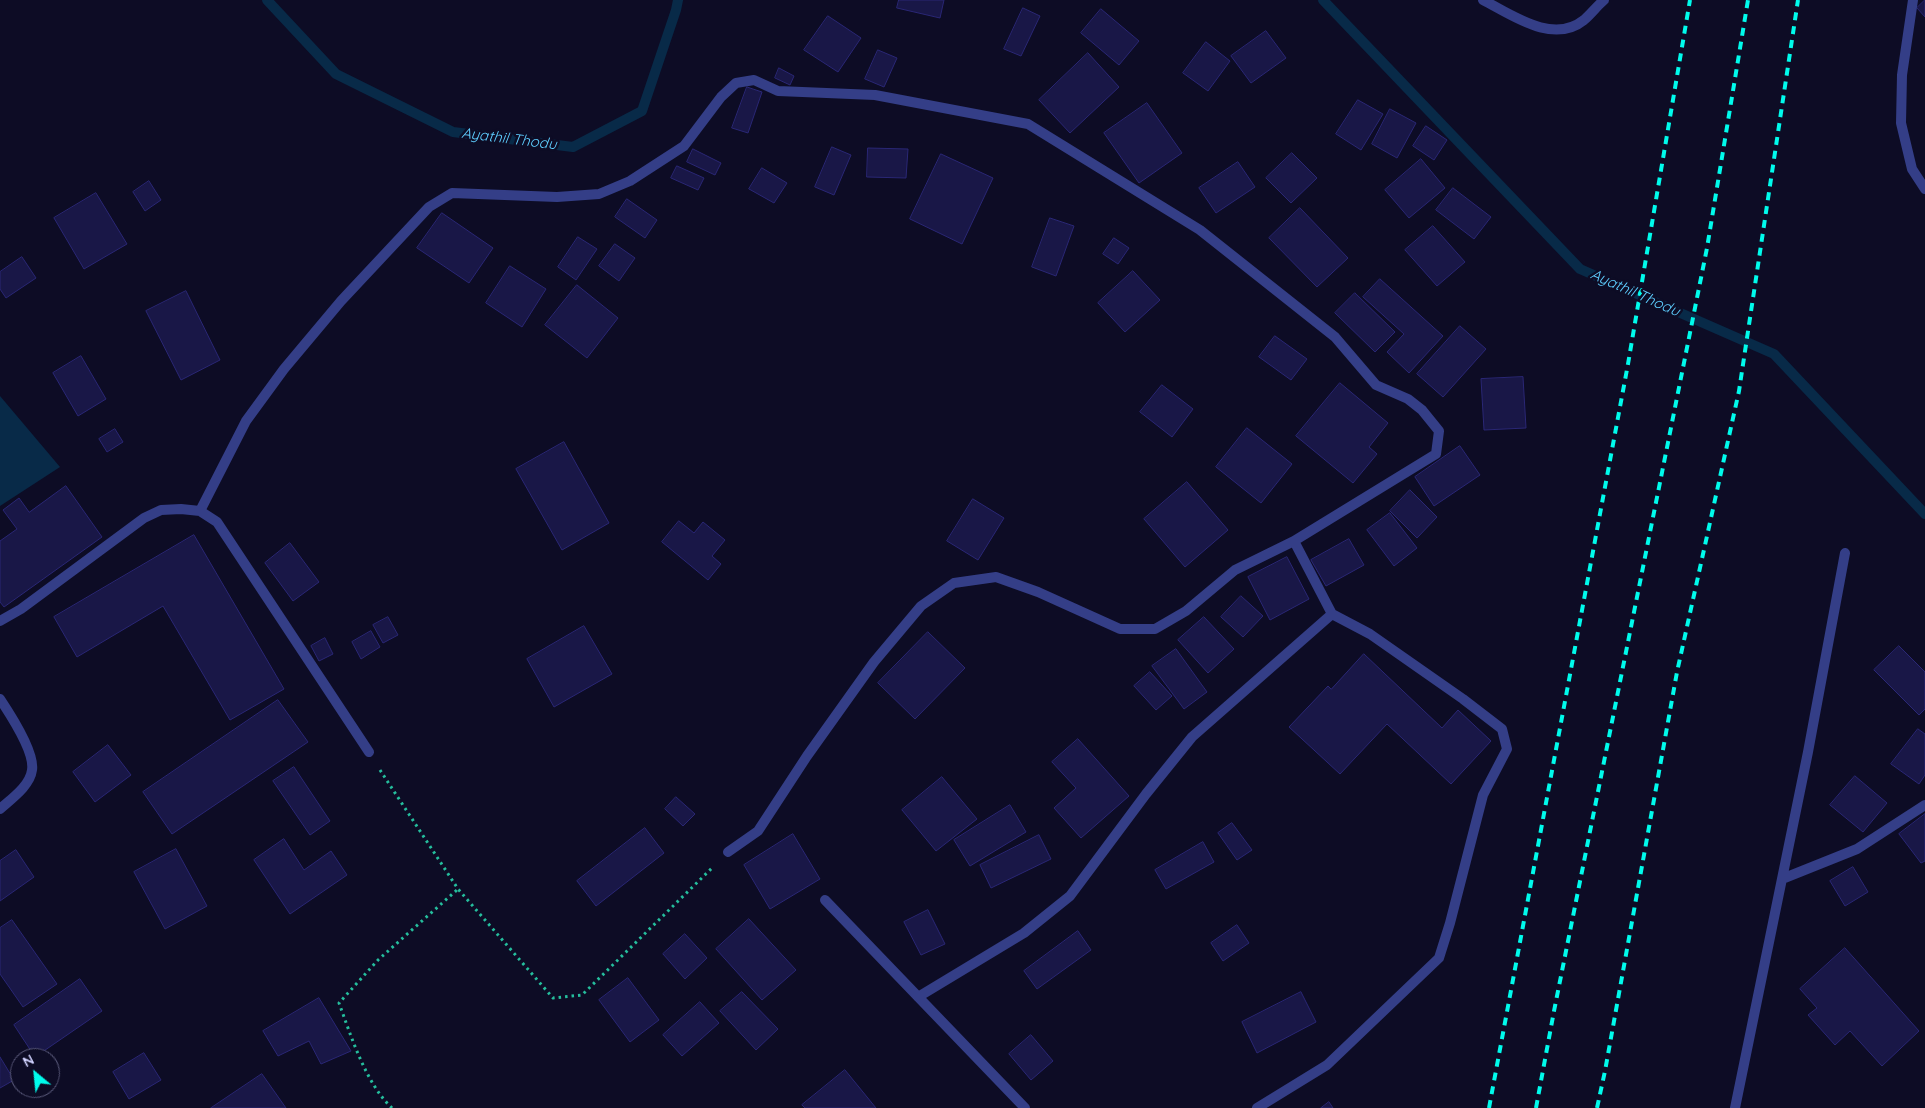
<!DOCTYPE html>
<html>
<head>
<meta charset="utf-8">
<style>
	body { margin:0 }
	#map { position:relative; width:1925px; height:1108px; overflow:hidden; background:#0d0c25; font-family:Quicksand,sans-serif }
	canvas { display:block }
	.north { position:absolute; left:10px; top:1048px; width:50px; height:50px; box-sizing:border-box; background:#0d0c25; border:1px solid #5b5b7c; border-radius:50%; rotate:332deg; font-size:14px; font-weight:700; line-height:20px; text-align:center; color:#d0d2ff }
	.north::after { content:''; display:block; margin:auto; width:18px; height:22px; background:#00fbec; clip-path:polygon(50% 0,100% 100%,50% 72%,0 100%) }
</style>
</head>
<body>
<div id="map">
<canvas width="1925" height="1108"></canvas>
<div class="north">N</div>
</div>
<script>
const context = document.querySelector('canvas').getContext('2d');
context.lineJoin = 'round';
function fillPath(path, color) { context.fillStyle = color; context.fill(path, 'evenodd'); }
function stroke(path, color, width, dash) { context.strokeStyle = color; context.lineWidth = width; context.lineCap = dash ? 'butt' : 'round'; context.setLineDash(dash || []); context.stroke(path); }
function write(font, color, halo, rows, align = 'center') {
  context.font = font + ' Quicksand,sans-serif'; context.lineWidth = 5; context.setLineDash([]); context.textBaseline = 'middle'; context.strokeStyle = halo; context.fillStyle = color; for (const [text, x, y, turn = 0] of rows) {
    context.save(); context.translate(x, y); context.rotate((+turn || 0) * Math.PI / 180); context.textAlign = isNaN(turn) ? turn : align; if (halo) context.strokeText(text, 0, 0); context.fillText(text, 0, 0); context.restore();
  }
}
fillPath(new Path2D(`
	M0,396l60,71 -60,39z`), '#082a48');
stroke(new Path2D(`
	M267,0l69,74 117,58 120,15 69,-36 34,-101 2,-10
	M1323,0l257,269 194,85 151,160`), '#082a48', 10);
const building = new Path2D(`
	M899,0h45l-4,18 -43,-10z
	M1925,0v17l-8,-9z
	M1023,8l17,8 -19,40 -17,-7z
	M1101,9l38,32 -20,24 -38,-32z
	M828,16l33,22 -23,34 -34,-22z
	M1266,31l20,27 -35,25 -20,-27z
	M1206,42l24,19 -22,30 -25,-18z
	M878,50l19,8 -13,29 -19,-8z
	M1088,53l31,34 -49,46 -31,-33z
	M779,68l15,8 -4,9 -15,-7z
	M747,87l15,5 -14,41 -16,-5z
	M1358,100l25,14 -22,36 -25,-16z
	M1147,103l35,50 -43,30 -35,-50z
	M1390,109l26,14 -19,35 -25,-14z
	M1426,126l21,14 -13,20 -21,-14z
	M832,147l19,8 -17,40 -19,-8z
	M868,148l40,1 -2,29 -39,-1z
	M693,149l28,14 -6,12 -28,-13z
	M1292,153l25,25 -26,25 -25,-25z
	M941,154l52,24 -31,66 -52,-25z
	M1421,159l24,29 -36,30 -24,-28z
	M1238,162l17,25 -39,26 -17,-25z
	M677,166l27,12 -6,12 -27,-12z
	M762,168l25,15 -13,20 -25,-14z
	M149,181l12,19 -16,11 -12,-19z
	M1453,188l38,29 -17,22 -38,-29z
	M96,193l31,51 -43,25 -30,-51z
	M627,199l30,21 -12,18 -30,-21z
	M1300,208l48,50 -31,29 -48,-49z
	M442,213l51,35 -24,35 -52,-35z
	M1050,218l24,8 -18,50 -24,-9z
	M1433,226l32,36 -28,24 -32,-36z
	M578,237l19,12 -21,31 -18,-13z
	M1114,238l15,10 -11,16 -15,-10z
	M615,244l20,14 -16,23 -20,-15z
	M22,257l14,21 -30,20 -6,-9v-17z
	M510,266l36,23 -24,38 -36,-24z
	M1133,271l27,29 -35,32 -27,-29z
	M1380,279l63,57 -34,37 -22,-21 17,-18 -41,-37z
	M577,285l41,33 -31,40 -42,-33z
	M186,291l34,69 -39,20 -35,-69z
	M1355,293l40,39 -20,20 -40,-39z
	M1460,326l26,23 -43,48 -26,-23z
	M1275,336l32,23 -16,21 -32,-23z
	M81,356l25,43 -28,17 -25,-43z
	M1523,377l3,51 -42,2 -3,-51z
	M1340,383l48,40 -19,24 8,7 -24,29 -57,-47z
	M1162,385l31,24 -21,28 -32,-25z
	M1247,428l45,36 -31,39 -45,-36z
	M115,429l8,13 -16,10 -8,-13z
	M564,442l45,81 -47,27 -46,-81z
	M1460,446l20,29 -46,31 -19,-29z
	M1187,482l41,48 -43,37 -41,-48z
	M66,486l36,51 -98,70 -4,-5v-61l17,-12 -14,-19 16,-12 10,14z
	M1410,490l27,27 -20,21 -27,-27z
	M973,499l31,19 -26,42 -31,-19z
	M1390,513l27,35 -23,18 -27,-36z
	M679,521l15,12 9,-11 22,18 -13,16 9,8 -13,16 -46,-38z
	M194,535l90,154 -54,31 -67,-114 -86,51 -23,-40z
	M1349,539l15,26 -38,21 -15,-26z
	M290,543l29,39 -26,19 -28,-38z
	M1287,557l22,42 -39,21 -22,-43z
	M1241,596l22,20 -20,21 -22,-20z
	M388,617l10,18 -15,8 -10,-18z
	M1204,617l30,32 -26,24 -30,-33z
	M584,626l28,48 -58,33 -27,-48z
	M371,631l9,16 -19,12 -9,-17z
	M928,632l37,36 -50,51 -37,-36z
	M325,638l8,16 -14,7 -8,-15z
	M1899,646l26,26v37l-6,6 -45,-45z
	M1176,649l31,43 -23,17 -32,-43z
	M1364,654l78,74 16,-18 33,31 -40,43 -64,-60 -47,50 -51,-47 39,-41 3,3z
	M1150,672l22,24 -16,14 -22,-24z
	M278,700l30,42 -136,92 -29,-42z
	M1918,729l7,5v41l-6,9 -28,-20z
	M1078,739l51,57 -48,42 -27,-30 22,-20 -24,-26z
	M108,745l23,30 -36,27 -22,-30z
	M294,767l36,54 -20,14 -37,-54z
	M1855,776l32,27 -24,29 -33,-27z
	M942,777l35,42 -41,32 -34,-41z
	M676,797l19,17 -12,12 -18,-17z
	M1010,805l16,27 -56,34 -16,-26z
	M1925,814v47l-4,2 -22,-29z
	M1232,823l20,27 -15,10 -19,-27z
	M645,828l19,25 -68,53 -19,-25z
	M793,834l27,45 -50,30 -26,-44z
	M1039,835l12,24 -60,29 -11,-23z
	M284,839l20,31 27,-19 16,24 -57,39 -36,-54z
	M1203,842l11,20 -48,27 -11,-19z
	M176,849l31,57 -42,23 -31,-57z
	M16,850l18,27 -34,24v-40z
	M1853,867l15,25 -23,14 -15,-25z
	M928,910l17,34 -24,11 -17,-33z
	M749,919l47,51 -34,30 -46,-51z
	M12,920l45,64 -34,23 -23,-33v-46z
	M1237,925l12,18 -26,18 -12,-18z
	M1078,931l13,19 -54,39 -13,-18z
	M685,934l22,24 -22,21 -22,-25z
	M1845,948l74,83 -37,35 -32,-35 -15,14 -27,-30 9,-7 -17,-19z
	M628,978l31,42 -29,22 -31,-42z
	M80,979l22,32 -67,46 -21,-32z
	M742,992l36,37 -22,21 -36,-39z
	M1301,992l15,30 -59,31 -15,-31z
	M319,998l32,53 -30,13 -12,-23 -31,15 -15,-25z
	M700,1002l19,21 -37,33 -19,-21z
	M1031,1035l22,26 -22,19 -22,-26z
	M144,1053l17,27 -32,19 -16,-27z
	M0,1057l14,23 -14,8z
	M845,1070l31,38h-71l-3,-3z
	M262,1074l24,34h-75z
	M1329,1102l4,6h-12z`);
fillPath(building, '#191747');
stroke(building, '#2a2775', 1);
stroke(new Path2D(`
	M380,770l78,119 95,109 29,-3 130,-127
	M392,1108c-26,-24 -41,-72 -53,-105l39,-43 80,-71`), '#25be9d', 3, [2.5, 4]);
stroke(new Path2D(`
	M1483,0c29,15 70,45 101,20 7,-6 13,-14 20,-20
	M1913,0l-11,75 -1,48 11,46 13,20
	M200,511l46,-90 38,-52 57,-68 88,-94 23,-14 105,4 42,-3 31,-13 54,-35 37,-49 15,-14 18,-3 24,11 97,4 153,29 172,106 135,107 41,48 32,14 14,11 17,21 -3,23 -142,87 -59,29 -49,41 -31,18h-35l-82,-37 -42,-15 -42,6 -33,23 -47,56 -67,94 -49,75 -30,21
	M0,621l21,-12 123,-91 17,-8 20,-1 19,2 17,11 152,230
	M0,699c10,15 35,53 32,71 -2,16 -21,29 -32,39
	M1782,879l75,-30 68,-44
	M825,900l200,208
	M918,997l106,-64 46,-37 76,-102 46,-57 140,-123
	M1257,1108l70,-43 112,-107 11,-35 33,-128 24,-46 -5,-20 -39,-30 -93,-65 -38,-20 -38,-73
	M1735,1108l73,-356 37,-199`), '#343e87', 10);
stroke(new Path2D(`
	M1489,1108l139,-744 62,-364
	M1536,1108l18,-97 153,-763 41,-248
	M1597,1108l8,-37 72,-399 62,-281 59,-391`), '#00fbec', 4, [8, 6]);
write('italic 15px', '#5eceff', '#0d0c25', [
	["Ayathil Thodu",509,139,7],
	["Ayathil Thodu",1635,293,24]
]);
</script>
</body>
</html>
